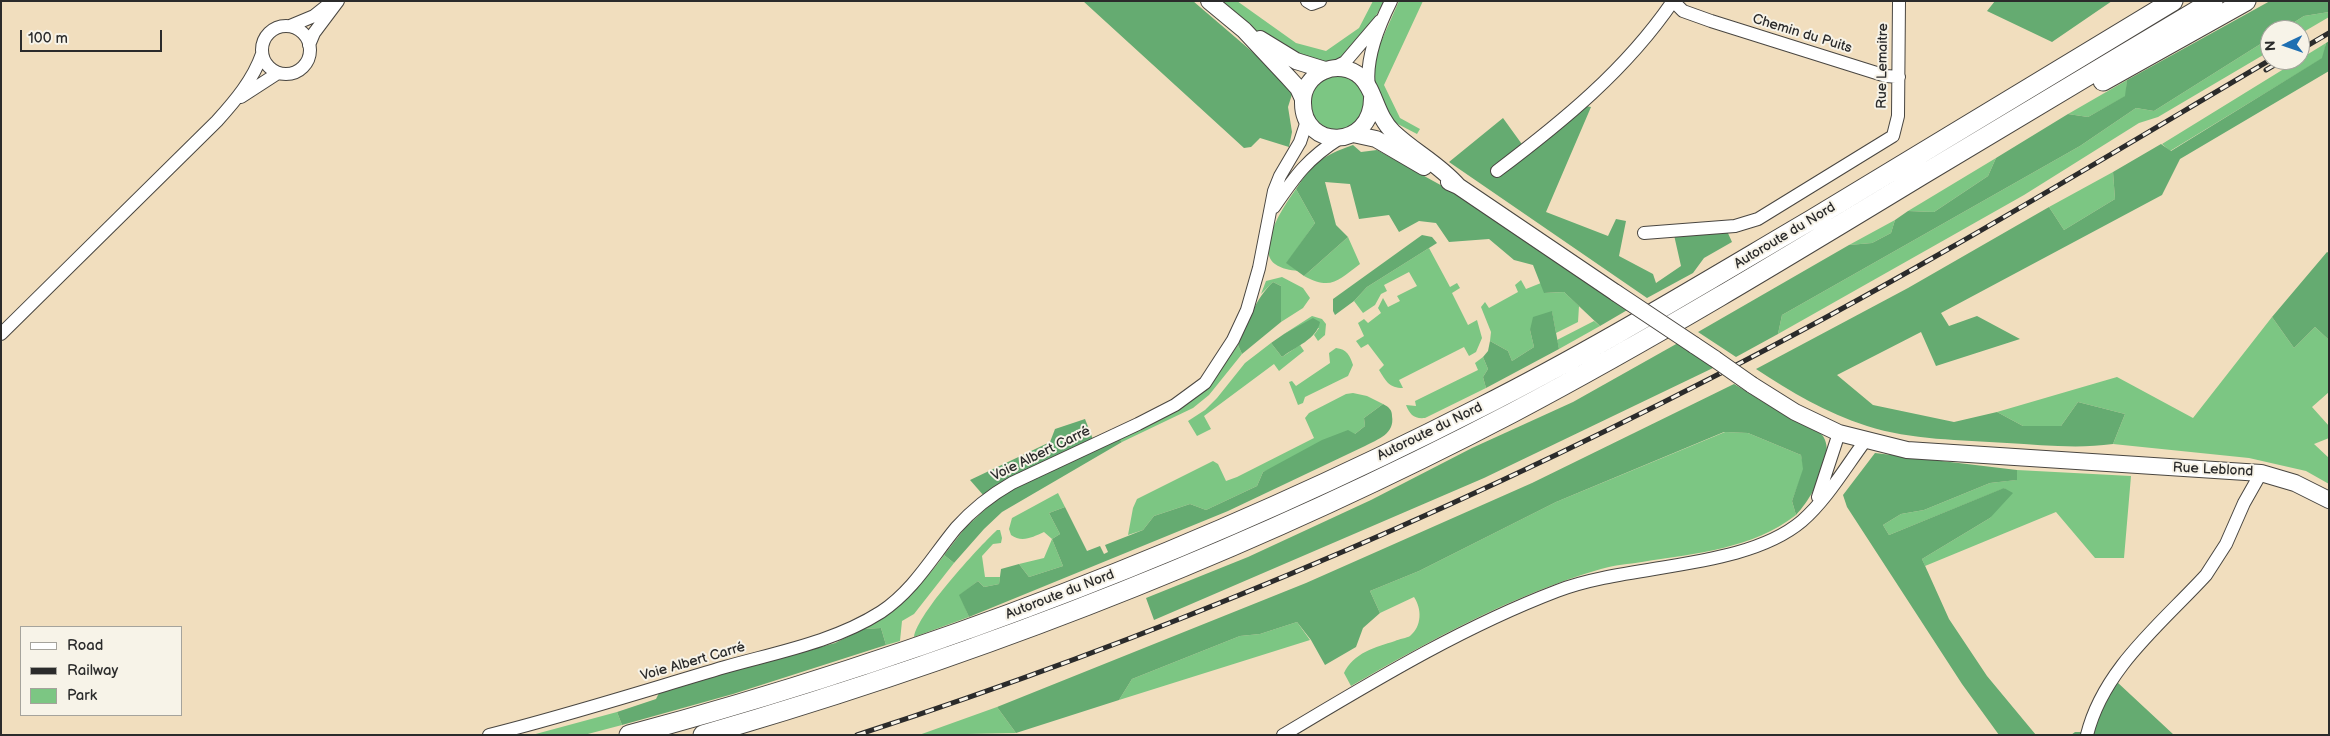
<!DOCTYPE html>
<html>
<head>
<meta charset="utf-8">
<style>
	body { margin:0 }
	#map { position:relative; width:2330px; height:736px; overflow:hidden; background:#f1debe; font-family:"Balsamiq Sans",sans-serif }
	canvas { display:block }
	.frame { position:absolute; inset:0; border:2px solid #2b2b2b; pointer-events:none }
	.legend { position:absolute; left:20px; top:626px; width:162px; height:90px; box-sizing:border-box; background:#f7f3e8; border:1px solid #a5a39c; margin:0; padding:6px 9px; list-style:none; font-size:15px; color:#2b2b2b }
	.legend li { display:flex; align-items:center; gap:10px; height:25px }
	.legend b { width:25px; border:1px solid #a5a39c }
	.north { position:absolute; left:2260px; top:20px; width:50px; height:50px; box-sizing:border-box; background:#f7f3e8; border:1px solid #a5a39c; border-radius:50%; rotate:267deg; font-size:14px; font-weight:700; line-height:20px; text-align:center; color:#2b2b2b }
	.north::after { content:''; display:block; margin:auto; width:18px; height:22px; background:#1f6fb2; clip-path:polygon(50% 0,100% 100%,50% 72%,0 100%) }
	.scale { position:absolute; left:20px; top:30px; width:142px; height:22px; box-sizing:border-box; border:2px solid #2b2b2b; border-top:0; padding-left:6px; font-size:15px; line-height:18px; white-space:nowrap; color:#2b2b2b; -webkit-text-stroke:4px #f7f3e8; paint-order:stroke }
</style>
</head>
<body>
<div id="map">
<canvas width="2330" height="736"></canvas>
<div class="frame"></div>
<ul class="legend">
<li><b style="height:6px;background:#fff"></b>Road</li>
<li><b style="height:6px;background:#2b2b2b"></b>Railway</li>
<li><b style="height:14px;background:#7cc683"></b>Park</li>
</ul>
<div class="north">N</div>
<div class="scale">100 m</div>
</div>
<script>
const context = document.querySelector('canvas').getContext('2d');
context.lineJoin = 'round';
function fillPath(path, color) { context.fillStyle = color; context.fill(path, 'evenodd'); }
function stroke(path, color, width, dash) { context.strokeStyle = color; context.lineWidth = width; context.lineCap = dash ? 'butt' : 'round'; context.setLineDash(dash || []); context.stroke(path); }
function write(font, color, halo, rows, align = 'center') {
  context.font = font + ' "Balsamiq Sans",sans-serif'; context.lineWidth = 4; context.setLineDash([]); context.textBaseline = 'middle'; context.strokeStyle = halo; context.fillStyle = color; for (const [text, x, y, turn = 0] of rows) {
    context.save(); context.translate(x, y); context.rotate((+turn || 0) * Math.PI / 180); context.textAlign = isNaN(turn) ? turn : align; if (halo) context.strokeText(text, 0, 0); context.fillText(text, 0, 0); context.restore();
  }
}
fillPath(new Path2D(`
	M1221,1h16l59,42 30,8 33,-23 14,-27h11c-7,14 -27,49 -40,57 -33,22 -100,-35 -123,-57z
	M1399,1h24l-39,84 16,33 20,11 -3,5 -25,-13 -10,-17 -11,-35 5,-16z
	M2329,12v5l-29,17v-4h-18l22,-14z
	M2270,38v13l-112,66 -19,6 -115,72 -246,139 4,-19 298,-169 56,-38 18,3z
	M2326,43l-3,15 -153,93 -8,-7z
	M1308 103a28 28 0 1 1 56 0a28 28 0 1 1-56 0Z
	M2127,80l-1,16 -38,21 -20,-3z
	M1996,158l-8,18 -54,36 -26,-1z
	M2113,172l2,27 -51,31 -15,-23z
	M1296,189l19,34 -28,40 11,8c-8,-1 -16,-2 -23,-7 -20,-15 10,-60 21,-75z
	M1895,220l-4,13 -19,10 -23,2z
	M1348,237l12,27c-22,16 -28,27 -56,12z
	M1429,248l21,39 7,-4 3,5 -8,5 16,32 9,-5 5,18 -6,14 -7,4 -5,-9 -65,33 4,8c-14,0 -17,-7 -24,-18l5,-5 -16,-21 -7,4 -5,-7 8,-5 -6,-13 6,-4 4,4 13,-10 -3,-5 5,-10 5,9 12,-6 -3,-5 20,-10 -8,-14 -25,13 3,6 -6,3 -6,11 -12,8 -9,-12 13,-14z
	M1282,277l21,11 7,10 -7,10 -22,14v-36l-8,-4 -12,12 5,-13z
	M1521,280l5,9 15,-6 4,10 19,-1 15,14 -1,16 -22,11 -4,-21 -22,18 4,17 -22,14 -4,-10 -18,-10 1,-9 -10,-25 4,-5 4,6 29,-16 -3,-7z
	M1312,316l10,3 4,5 -1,11 -7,6 -4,-6 5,-7 -24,1 -11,5z
	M2272,317l22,31 21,-21 14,13v52l-17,15 17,19v12l-15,6 15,14v26l-23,-13 -57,-13 -136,-14 12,-30 -47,-12 -17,24h-38l-26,-14 120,-35 76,41z
	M1594,321l6,5 -41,23 -2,-9z
	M1271,343l11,14 18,-12 4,6 -25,20 -5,-7 -70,52 7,13 -14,7 -9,-15 17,-11 12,-12 28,-35z
	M1238,345l4,9 -33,41 -16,13 -71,34 -3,-4 93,-56z
	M1336,348c11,1 14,8 17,17l-5,11 -43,21 -2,6 -5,2 -9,-23 3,-1 4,5 34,-23 -1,-10z
	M1483,357l5,12 -5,8 3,11 -61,30c-11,1 -15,-3 -19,-13l10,1 -1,-5 63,-31 -3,-7z
	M1353,393l14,3 16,8 -19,14 1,8 -10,8 -92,38 -6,14 -51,24 -16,-6 -36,12 -11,14 -15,5 5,-27 4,-9 76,-38 5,3 8,17 11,-4 77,-39 -9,-20 4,-5 37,-19z
	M1725,432l23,1 53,22 3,14 -12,32 4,14c-44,34 -99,38 -154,47 -13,2 -28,3 -41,7 -89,26 -170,71 -250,117l-7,-13c9,-20 32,-26 51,-32 4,-2 12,-3 15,-5 12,-10 12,-27 4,-39l-34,16 -10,-22 49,-20 137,-69z
	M2017,470l114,6 -7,82h-29l-39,-46 -131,54 -3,-7 68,-41 15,-30 -116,47 -6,-10 18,-11 23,-4 66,-27 26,-3z
	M1058,493l7,14 -16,6 11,21 -8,5 11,27 -34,11 -10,-13 25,-6 8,-19 -8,-7c-11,5 -22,11 -33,3l-2,-6 3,-11z
	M997,530h3l2,8 -1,5 -8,1 -11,12 3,21h15l-1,7 -15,3 -6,-6 -18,14 9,22 -55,20c4,-24 63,-88 83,-107z
	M944,555l10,8 -40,51 -12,7 -2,20 -14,4 -5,-17 -18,1c34,-24 57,-40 81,-74z
	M1297,622l13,18 -191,60 13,-21 108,-43 20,-2z
	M997,707l19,26 -97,2z
	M617,712l5,13 -38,10h-52z`), '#7cc683');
fillPath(new Path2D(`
	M1083,1h110l91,78 9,12 -5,16 4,25 -3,15 -29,-9 -9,9 -7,1z
	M1995,1h117l-60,41 -65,-31z
	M2270,1h59v11l-25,4 -22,14h-12v8l-116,73 -18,-3 -56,38 -298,169 -4,19 -42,23 -38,-25 151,-87 23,-2 19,-10 4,-13 13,-9 26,1 54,-36 8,-18 72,-44 20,3 37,-21 2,-16z
	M2329,41v30l-149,88 -18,36 -221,118 8,13 28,-10 43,23 -84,27 -15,-34 -84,43 36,30 81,17 43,-10 26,14h38l17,-24 47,12 -12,30c-35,5 -71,1 -106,-1 -46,-3 -96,-3 -140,-17 -41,-13 -76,-34 -111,-57l152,-81 141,-81 15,23 51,-31 -2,-27 48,-28 10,7 151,-93 4,-15z
	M1586,106l5,1 -45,105 62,24 8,-17 10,2 -7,35 34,18 3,9 25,-17 -7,-31 53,-4 5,11 -28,16 -11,15 -46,25 -198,-136 54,-44 26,36z
	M1353,145l8,7 16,-2 78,43 174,116 -29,17 -36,-34 -20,1 -11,-28 -19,-5 -25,-21 -40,3 -13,-19 -17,-2 -20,11 -10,-17 -30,4 -9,-35 -25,-2 11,43 12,12 -44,39 -18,-13 29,-40 -19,-34c18,-27 26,-33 57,-44z
	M1422,235l10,2 5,6 -70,44 -13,14 -19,14 -2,-4v-12z
	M2327,252l2,1v87l-14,-13 -21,21 -22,-31z
	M1273,282l8,4v36l-39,32 -4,-9c10,-23 17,-46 35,-63z
	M1552,311l7,38 -73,39 -3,-11 5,-8 -5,-12 5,-6 2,-10 18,10 4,10 22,-14 -4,-17 3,-13z
	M1313,318l7,4c-3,17 -25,25 -38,35l-11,-14 13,-9z
	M1678,343l35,25 -229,110 -330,142 -8,-22 102,-41 123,-57 101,-52 101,-46z
	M1734,384c16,9 31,20 47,28 12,7 28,12 38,20 22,17 -8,68 -23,83l-4,-14 11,-32 -2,-14 -53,-22 -24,-1 -168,70 -137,69 -49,20 10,22 -17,15 -7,19 -31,18 -14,-25 -14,-18 -37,12 -20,2 -108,43 -13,21 -103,33 -19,-26 309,-124 226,-100z
	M1383,404c6,3 9,6 9,12 3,18 -14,23 -27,30l-137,65 -259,106 -10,-22 19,-14 6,6 15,-3 2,-15 18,-5 10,13 34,-11 -11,-27 8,-5 -11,-21 16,-6 22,44 13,-5 4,8 4,-2 -3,-7 38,-15 11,-14 36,-12 16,6 51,-24 6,-14 59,-32 26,-10 7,4 10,-8 -1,-8z
	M1085,419l11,28 23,-9 3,4 -120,70 -18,17 -30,34 -10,-8 21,-27 26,-24 -21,-24 80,-38 5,-13z
	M1875,453l142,17v10l-27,3 -66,27 -23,4 -18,11 6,10 115,-47 9,5 -23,25 -68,41 27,60 38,57 49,59h-37l-37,-51 -115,-177 -4,-12z
	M881,628l5,17 -153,49 -111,31 -5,-13 39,-13 4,-8 175,-48 28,-14z
	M2117,682l57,53h-103l4,-3h18l8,-24z`), '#65ab71');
const minor = new Path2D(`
	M1307,1l5,3 8,-3
	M1673,1l10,10 28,10 175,55 13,1
	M262 50a24 24 0 1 1 48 0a24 24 0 1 1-48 0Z
	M290,26l24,-10 15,-12
	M309,45l5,-12 24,-32
	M1333,68l12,-6 35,-41
	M1369,87c-4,-27 10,-62 22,-86
	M241,97l37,-24
	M1497,171c65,-49 129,-101 176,-170
	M1274,207c22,-32 33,-48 66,-69
	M1644,233l91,-7 23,-7 135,-83 5,-20 1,-115
	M1,334l216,-213c18,-20 36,-41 45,-67
	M1818,497l21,-64
	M489,735c80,-20 158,-45 236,-68 53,-15 109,-25 156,-55 33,-22 51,-55 75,-84 16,-18 35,-33 56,-45l126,-59 37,-19 30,-22 28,-43 14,-30 12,-42 15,-77 6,-15 20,-34 7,-21
	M1283,735c89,-53 177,-107 274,-144 72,-28 187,-21 245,-70 25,-22 43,-53 63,-80
	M2087,735c16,-66 75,-112 119,-160l20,-31 18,-41 17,-30`);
const major = new Path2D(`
	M1209,1l35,29 44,47 10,11 5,11
	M1260,39l36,22 29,9
	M1372,98c0,52 -69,52 -69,5 -1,-30 36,-46 58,-26 14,13 15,39 32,55 21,20 46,32 65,54
	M1353,134l23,5 48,28
	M1449,182l9,4 158,107
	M1694,345l21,14
	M1752,385l43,27 44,21 68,17 354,23 34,10 34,17`);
const highway = new Path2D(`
	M2103,81l143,-80
	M629,735c295,-79 580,-189 852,-328 113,-57 221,-123 330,-187 121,-72 241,-146 362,-219
	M703,735c280,-81 551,-187 809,-322 140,-74 275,-156 410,-238 97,-59 194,-116 291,-174`);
stroke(minor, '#494641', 14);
stroke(major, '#494641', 18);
stroke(highway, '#494641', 21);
stroke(minor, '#fff', 12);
stroke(major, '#fff', 16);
stroke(highway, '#fff', 19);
const rail = new Path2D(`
	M2300,50l29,-17
	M2266,70l17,-10
	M857,735c295,-96 582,-217 858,-359 190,-97 372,-208 555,-316`);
stroke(rail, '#2b2b2b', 5);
stroke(rail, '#f7f3e8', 3, [9]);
const majorBridge = new Path2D(`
	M1616,293l78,52
	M1715,359l37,26`);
stroke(majorBridge, '#494641', 18, []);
stroke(majorBridge, '#fff', 16);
write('14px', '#2b2b2b', '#f7f3e8', [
	["Chemin du Puits",1802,34,17],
	["Rue Lemaitre",1883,66,-89],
	["Autoroute du Nord",1785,236,-31],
	["Autoroute du Nord",1430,432,-26],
	["Voie Albert Carré",1041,454,-26],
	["Rue Leblond",2213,470,3],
	["Autoroute du Nord",1060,595,-21],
	["Voie Albert Carré",693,662,-16]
]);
</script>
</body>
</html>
